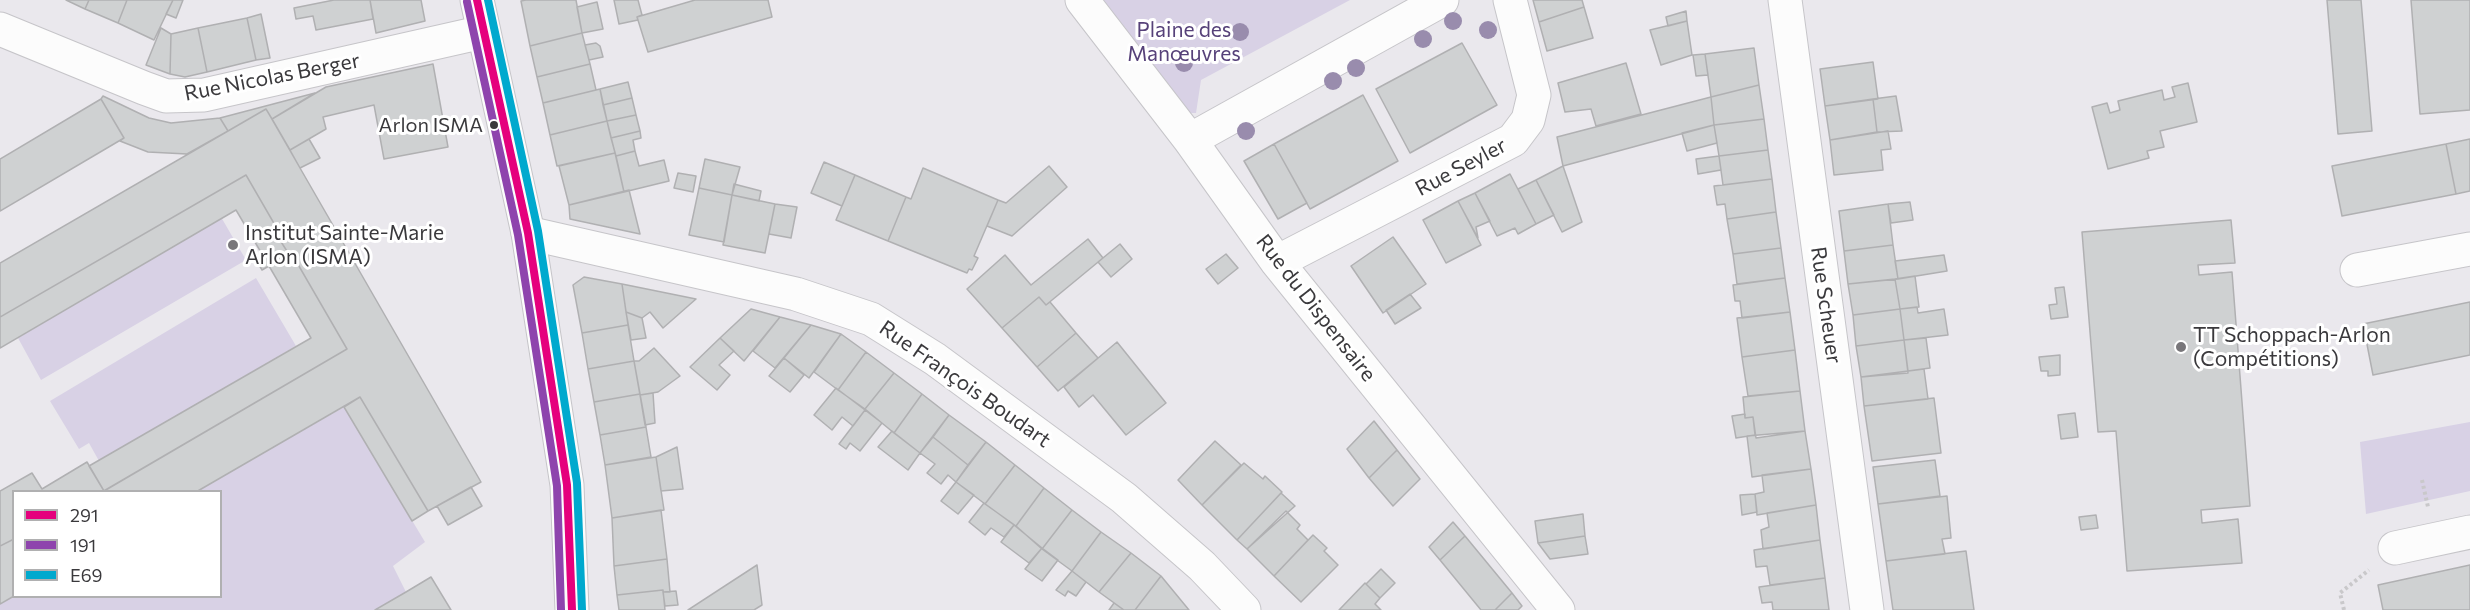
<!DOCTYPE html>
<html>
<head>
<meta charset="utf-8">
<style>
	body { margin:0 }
	#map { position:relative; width:2470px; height:610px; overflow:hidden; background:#eae8ed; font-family:Commissioner,sans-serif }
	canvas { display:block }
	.legend { position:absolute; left:12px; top:490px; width:210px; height:108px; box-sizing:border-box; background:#fff; border:2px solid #b0b0b1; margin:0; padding:8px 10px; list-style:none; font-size:18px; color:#3a393c }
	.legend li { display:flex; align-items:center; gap:12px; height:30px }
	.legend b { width:30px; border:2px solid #b0b0b1 }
</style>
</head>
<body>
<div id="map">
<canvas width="2470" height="610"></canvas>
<ul class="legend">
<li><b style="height:8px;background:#e5007d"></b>291</li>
<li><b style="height:8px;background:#8e44ad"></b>191</li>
<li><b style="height:8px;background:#00a9ce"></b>E69</li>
</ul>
</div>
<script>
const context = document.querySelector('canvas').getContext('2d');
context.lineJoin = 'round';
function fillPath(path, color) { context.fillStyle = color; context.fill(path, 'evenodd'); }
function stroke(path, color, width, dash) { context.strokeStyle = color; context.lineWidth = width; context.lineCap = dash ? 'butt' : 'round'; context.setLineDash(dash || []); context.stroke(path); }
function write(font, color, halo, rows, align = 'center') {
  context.font = font + ' Commissioner,sans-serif'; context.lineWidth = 6; context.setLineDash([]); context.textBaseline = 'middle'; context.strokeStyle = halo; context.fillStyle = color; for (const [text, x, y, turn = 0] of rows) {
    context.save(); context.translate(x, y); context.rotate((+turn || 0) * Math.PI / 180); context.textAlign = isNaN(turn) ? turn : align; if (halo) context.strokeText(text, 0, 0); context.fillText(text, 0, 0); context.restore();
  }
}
fillPath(new Path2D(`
	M1099,0h251l-149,80 -5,33h-11z
	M221,217l25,43 -205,120 -23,-42z
	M256,278l40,68 -197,115 -10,-18 -10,6 -29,-48z
	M344,407l81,135 -32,24 13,26 -31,18h-375v-6l13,-8h207v-104l-24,-1z
	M2470,422v69l-104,23 -6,-72z`), '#d8d1e5');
const building = new Path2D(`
	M66,0h23l-4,9z
	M89,0h38l-9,23 -33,-14z
	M127,0h46l-19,40 -36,-17z
	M173,0h10l-7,18 -10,-4z
	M334,0h36l3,19 -57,11 -3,-14 -17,3 -2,-11z
	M370,0h51l4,21 -49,12z
	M526,0h50l6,33 -52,13 -9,-45z
	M614,0h24l4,15 -5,2 1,3 -19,4z
	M695,0h73l4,17 -124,35 -11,-35z
	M1533,0h49l2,7 -45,15z
	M2327,0h34l11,131 -34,3z
	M2411,0h59v110l-50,4z
	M597,2l6,27 -21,4 -5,-26z
	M1584,7l9,31 -46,13 -8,-29z
	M1686,11l1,10 -19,5 -2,-9z
	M261,14l9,44 -14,2 -9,-42z
	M247,18l9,42 -49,12 -9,-44z
	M1687,21l5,34 -31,10 -11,-35z
	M161,28l10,6 -1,40 -24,-9z
	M198,28l9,44 -22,5 -15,-3 1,-40z
	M582,33l8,31 -53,13 -7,-31z
	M596,43l4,3 3,11 -14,3 -4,-15z
	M1462,43l35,62 -87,48 -34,-64z
	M1754,48l5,37 -48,12 -6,-43z
	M1705,54l3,21 -12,1 -3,-21z
	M1873,62l5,37 -53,7 -5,-37z
	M1626,63l15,51 -45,12 -5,-17 -26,3 -7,-29z
	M433,64l15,83 -64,12 -10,-54 -51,12 3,12 -36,21 -18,-31 54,-32z
	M590,64l6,26 -53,13 -6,-26z
	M628,82l4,16 -29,7 -3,-16z
	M2188,83l9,39 -37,9 4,16 -17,4 2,7 -41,11 -16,-62 15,-4 3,10 10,-3 -2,-9 44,-11 2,10 11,-3 -3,-10z
	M1759,85l5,34 -50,6 -3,-28z
	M600,89l7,32 -57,14 -7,-32z
	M315,93l-43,26 -6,-10 -38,22 -8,-13z
	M1363,95l35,66 -88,48 -36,-65z
	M103,96l46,22 22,5 49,-5 8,13 -41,23 -39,-2 -28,-11 4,-3 -23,-39z
	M1896,96l6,35 -25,1 -4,-33z
	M1711,97l3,28 -151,41 -6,-29z
	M632,98l4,17 -29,6 -4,-16z
	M101,99l23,39 -124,73v-52z
	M1873,99l4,33 -47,8 -5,-34z
	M266,109l215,373 -53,29 -68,-114 -164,95h-94l245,-143 -51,-88 -2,1 -18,-28 3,-2 -33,-57 -246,142v-54z
	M636,115l4,16 -29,7 -4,-17z
	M1764,119l4,31 -49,6 -5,-31z
	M607,121l8,32 -58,13 -7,-31z
	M1714,125l3,18 -30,8 -5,-18z
	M640,131l1,7 -8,2 2,11 -19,5 -5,-18z
	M1888,131l3,18 -10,1 2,20 -49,5 -4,-35z
	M309,139l11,19 -20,10 -10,-18z
	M2470,139v52l-14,3 -10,-50z
	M1274,144l33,59 -29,16 -34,-58z
	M2446,144l10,50 -114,22 -10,-50z
	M1768,150l4,29 -49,6 -4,-29z
	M635,151l4,15 25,-6 5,21 -45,11 -8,-36z
	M615,153l9,39 -55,13 -10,-39z
	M1719,156l2,14 -23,4 -2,-15z
	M705,159l35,8 -8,28 -33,-7z
	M824,162l31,13 -13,31 -31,-13z
	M1049,166l18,21 -55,49 -25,-10 11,-26 8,3z
	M1563,166l19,56 -20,10 -26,-52z
	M923,168l75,32 -24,56 4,2 -6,12 -3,-1 -2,4 -79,-32 18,-44 5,2z
	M678,173l18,3 -3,16 -19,-4z
	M1510,174l26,50 -18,10 -3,-6 -18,8 -22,-43z
	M246,175l33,57 -3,2 18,28 2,-1 51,88 -243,142 -15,-25 222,-128 -42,-72 -7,4 -7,-12 7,-4 -26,-44 -236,138v-31z
	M855,175l51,22 -18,44 -52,-21z
	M1772,179l4,33 -49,7 -2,-15 -8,1 -3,-19z
	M1536,180l18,35 -18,9 -18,-35z
	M734,184l27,7 -2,10 -27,-6z
	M699,188l33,7 -8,47 -35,-7z
	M629,190l11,44 -70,-15 -1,-14z
	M1475,193l15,28 -14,6 2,11 -20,-37z
	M732,195l43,9 -10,49 -42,-8z
	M1458,201l23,44 -35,18 -23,-43z
	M1910,202l3,18 -22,3 -3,-19z
	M775,204l22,3 -6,31 -22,-4z
	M1888,204l5,41 -49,6 -5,-40z
	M1776,212l5,36 -48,6 -6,-35z
	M2231,220l4,43 -37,2 1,10 33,-3 18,234 -49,4 1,13 36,-4 4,44 -115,8 -11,-140 -18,1 -16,-200z
	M1393,237l33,47 -43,29 -32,-47z
	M1088,239l15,19 -57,47 -7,-8 -37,31 -35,-39 38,-34 26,30z
	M1120,244l12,15 -21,18 -13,-15z
	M1893,245l5,34 -50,5 -4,-33z
	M1781,248l4,30 -48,6 -4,-30z
	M1226,254l12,14 -20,16 -12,-15z
	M1944,255l3,16 -49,8 -3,-18z
	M1915,276l4,31 -19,2 -5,-30z
	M584,277l38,7 6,41 -46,8 -9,-48z
	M1785,278l5,34 -48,6 -2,-17h-5l-2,-16z
	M1895,279l5,30 -47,6 -5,-31z
	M622,284l74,15 -33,29 -13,-16 -8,6 -16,-6z
	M2064,287l4,30 -17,2 -2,-14 8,-1 -2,-16z
	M1410,294l11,14 -26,16 -9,-14z
	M1039,297l7,8 4,-3 26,31 -39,34 -35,-39z
	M2470,302v53l-97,20 -10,-51z
	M1917,307l1,6 26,-4 4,26 -44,5 -4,-31z
	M751,309l29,8 -36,44 -24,-23z
	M1900,309l4,31 -48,6 -3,-31z
	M626,312l16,6 4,20 -15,2z
	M1790,312l5,38 -53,7 -5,-39z
	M780,317l31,8 -36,43 -22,-17z
	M628,325l6,36 -46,8 -6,-36z
	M811,325l30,9 -32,44 -25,-20z
	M1076,333l22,25 -40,33 -21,-24z
	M841,334l25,18 -28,38 -24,-18z
	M720,338l14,13 -15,14 11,10 -13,15 -27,-23z
	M1926,338l4,30 -22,3 -4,-31z
	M1904,340l4,33 -47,4 -5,-31z
	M1117,342l49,61 -40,32 -33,-40 -14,12 -15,-20z
	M654,348l26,28 -22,16 -18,3 -6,-34h5z
	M1795,350l5,41 -52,5 -6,-39z
	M866,352l28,21 -29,36 -27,-19z
	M2060,355v20l-12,1v-5h-7l-2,-14z
	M784,358l20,17 -14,17 -21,-16z
	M634,361l6,33 -46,8 -6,-33z
	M1924,369l4,30 -64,7 -3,-29z
	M894,373l28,21 -28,39 -29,-24z
	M836,388l29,22 -12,16 -11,-9 -10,13 -18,-15z
	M1800,391l5,40 -49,7 -3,-21 -8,1 -2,-21z
	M653,393l2,30 -10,2 -5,-30z
	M640,394l6,33 -46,8 -6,-33z
	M922,394l27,21 -29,38 -26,-20z
	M360,397l68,114 -16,10 -68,-114z
	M1934,398l7,55 -69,8 -8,-55z
	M865,410l17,13 -22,28 -10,-8 -4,6 -7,-5z
	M2075,413l3,24 -17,2 -3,-24z
	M1745,414v4l8,-1 2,18 -19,3 -4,-22z
	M949,415l37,27 -18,23 -35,-28z
	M1374,421l23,29 -28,28 -22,-29z
	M646,427l5,30 -46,8 -5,-30z
	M892,431l28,22 -12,17 -30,-23z
	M1805,431l6,38 -59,8 -5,-41z
	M933,437l35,28 -12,17 -8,-7 -7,9 -14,-11 8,-9 -15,-11z
	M1215,441l26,24 -39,40 -24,-25z
	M986,442l29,23 -30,39 -29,-22z
	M677,447l6,42 -22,2 -5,-34z
	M1397,450l23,29 -27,27 -24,-28z
	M656,457l8,53 -52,8 -7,-53z
	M1935,460l5,36 -62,8 -5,-37z
	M87,462l17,29 -90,1v47l-14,7v-55l32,-18 10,16z
	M1244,463l19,16 2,-3 17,16 -45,48 -35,-35z
	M1015,465l29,23 -28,38 -31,-22z
	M1811,469l5,36 -59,10 -2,-21 9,-2 -2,-17z
	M956,482l18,13 -16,19 -17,-13z
	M471,487l11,19 -34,19 -11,-19z
	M1044,488l28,22 -30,39 -26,-23z
	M1281,493l14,13 -48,43 -10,-9z
	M1755,494l2,18 -15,3 -2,-20z
	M1947,496l4,42 -9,1 3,15 -59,7 -8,-57z
	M984,503l30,22 -10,12 -13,-9 -6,7 -16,-13z
	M1816,505l4,35 -57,9 -2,-19 8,-3 -2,-14z
	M661,510l6,49 -53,7 -2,-48z
	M1072,510l29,22 -29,39 -30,-22z
	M1286,511l14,14 -3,4 11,11 -34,36 -27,-27z
	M1583,514l2,22 -47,7 -3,-22z
	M2096,515l2,13 -17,2 -2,-13z
	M1453,522l12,14 -25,24 -11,-13z
	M1014,525l28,23 -13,15 -28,-21z
	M1101,532l30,21 -32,39 -27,-21z
	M1313,535l14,13 -3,3 14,14 -37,37 -27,-26z
	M1465,536l47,57 -17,17h-14l-41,-50z
	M1585,536l3,18 -38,5 -12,-16z
	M14,539v57l-14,8v-58z
	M1820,540l5,38 -55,7 -3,-19 -11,1 -2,-17z
	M1042,548l16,12 -16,21 -17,-12z
	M1966,551l8,59h-81l-7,-49z
	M1131,553l30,23 -26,34h-11l-25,-18z
	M667,559l3,33h-7v-2l-46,5 -3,-29z
	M757,565l5,40 -8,5h-66z
	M2470,565v45h-87l-5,-25z
	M1381,569l14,14 -15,15 -14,-14z
	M1072,571l14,11 -10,14 -8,-5 -3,5 -9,-6z
	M1161,576l28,34h-54z
	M431,577l20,33h-76l31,-18z
	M1825,578l4,32h-56l-1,-8 -10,1 -3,-16z
	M1365,583l15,15 -5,6 6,6h-42z
	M663,590l2,20h-46l-2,-15z
	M676,591l2,14 -13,1 -2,-14z
	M1512,593l10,13 -4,4h-23z
	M1114,603l10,7h-15z`);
fillPath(building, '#cfd1d2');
stroke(building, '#b0b0b2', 1.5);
const street = new Path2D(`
	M1082,0l108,140 87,122 281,348
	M1785,0l82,610
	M0,29l144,59 22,8 38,-1 279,-63
	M1190,140l252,-140
	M528,233l268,61 75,25 64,40 189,139 78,68 42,44
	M1277,262l236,-122 15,-20 6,-25 -24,-95
	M2357,270l113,-21
	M2395,548l75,-16`);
const secondary = new Path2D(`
	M477,0l51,233 39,252 5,125`);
stroke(street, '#c6c5c9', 35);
stroke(secondary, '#c6c5c9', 35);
stroke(new Path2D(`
	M2422,480l6,27
	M2344,610l-4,-17 29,-23`), '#c9c8ca', 4, [3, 3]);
stroke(street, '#fcfcfc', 33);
stroke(secondary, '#fcfcfc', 33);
stroke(new Path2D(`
	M477,0l51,233 39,252 5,125`), '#e5007d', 8);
stroke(new Path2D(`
	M467,2l51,233 39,251 4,124`), '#8e44ad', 8);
stroke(new Path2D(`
	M488,0l50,231 39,252 5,127`), '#00a9ce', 8);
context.fillStyle = '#998cad';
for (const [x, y] of [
	[1453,21],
	[1488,30],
	[1240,32],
	[1423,39],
	[1184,63],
	[1356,68],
	[1333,81],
	[1246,131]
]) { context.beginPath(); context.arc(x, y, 9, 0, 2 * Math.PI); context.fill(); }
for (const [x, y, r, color] of [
	[494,125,5,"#3a393c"],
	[233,245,6,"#78767a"],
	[2181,347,6,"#78767a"]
]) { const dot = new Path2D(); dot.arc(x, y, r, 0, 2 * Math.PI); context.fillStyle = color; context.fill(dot); stroke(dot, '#fff', 2); }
write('20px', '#3a393c', '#fff', [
	["Arlon ISMA",483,125]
], 'right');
write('21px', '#564179', '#fff', [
	["Plaine des",1184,30],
	["Manœuvres",1184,54]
]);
write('21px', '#3a393c', '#fff', [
	["Rue Nicolas Berger",272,77,-11],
	["Rue Seyler",1461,167,-28],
	["Rue Scheuer",1826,305,82],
	["Rue du Dispensaire",1316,308,52],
	["Rue François Boudart",965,384,35]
]);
write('21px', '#3a393c', '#fff', [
	["Institut Sainte-Marie",245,233],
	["Arlon (ISMA)",245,257],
	["TT Schoppach-Arlon",2193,335],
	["(Compétitions)",2193,359]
], 'left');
</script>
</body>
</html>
